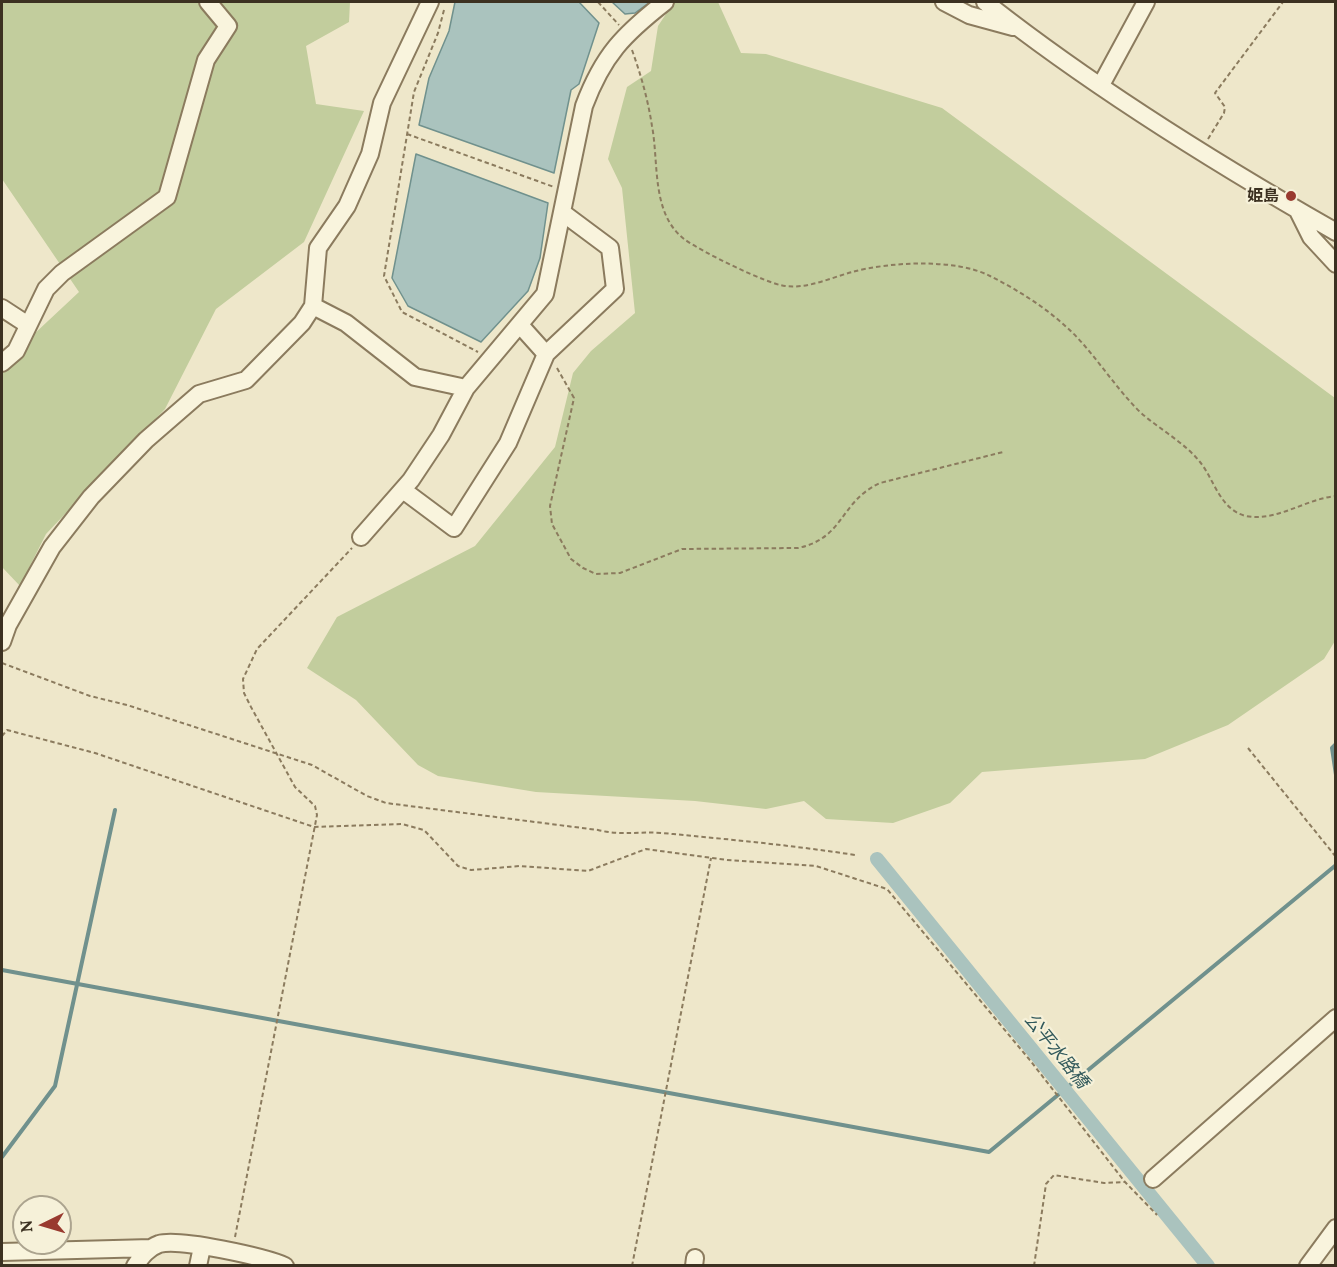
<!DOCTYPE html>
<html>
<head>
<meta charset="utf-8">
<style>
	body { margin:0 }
	#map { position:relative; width:1337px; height:1267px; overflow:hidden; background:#eee7ca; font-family:Lora,serif }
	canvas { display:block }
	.frame { position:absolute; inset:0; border:3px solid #3c3121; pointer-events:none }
	.north { position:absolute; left:12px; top:1195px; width:60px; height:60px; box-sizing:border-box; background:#f6f1d9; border:2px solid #aca48f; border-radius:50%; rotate:265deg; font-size:16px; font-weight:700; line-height:24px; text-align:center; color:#3c3121 }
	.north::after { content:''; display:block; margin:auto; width:21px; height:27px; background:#993a2f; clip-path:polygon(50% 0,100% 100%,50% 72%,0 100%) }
</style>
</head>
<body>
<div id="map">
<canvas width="1337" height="1267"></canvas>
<div class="frame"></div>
<div class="north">N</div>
</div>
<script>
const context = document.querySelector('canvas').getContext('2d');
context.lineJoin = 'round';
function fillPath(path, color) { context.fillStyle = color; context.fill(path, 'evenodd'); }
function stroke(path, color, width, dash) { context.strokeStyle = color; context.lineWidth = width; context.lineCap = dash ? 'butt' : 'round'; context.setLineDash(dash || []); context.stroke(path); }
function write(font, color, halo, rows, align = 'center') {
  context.font = font + ' Lora,"Noto Sans JP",serif'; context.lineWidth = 4.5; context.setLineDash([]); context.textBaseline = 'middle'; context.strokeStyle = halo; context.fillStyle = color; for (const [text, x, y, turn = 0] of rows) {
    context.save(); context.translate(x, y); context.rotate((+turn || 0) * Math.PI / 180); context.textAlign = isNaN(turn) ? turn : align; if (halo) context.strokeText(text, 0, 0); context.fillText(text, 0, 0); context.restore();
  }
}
fillPath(new Path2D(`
	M2,2h348l-1,20 -43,24 10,58 48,7 -60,131 -88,67 -51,100 -119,125 -26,52 -18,-19v-203l77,-72 -77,-113z
	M674,2h44l23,51 25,1 176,54 393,290v243l-11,18 -96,66 -83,34 -163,13 -32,31 -57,20 -67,-4 -22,-18 -38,8 -71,-8 -159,-9 -98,-16 -20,-11 -62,-65 -49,-32 30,-51 138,-71 80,-99 18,-74 18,-22 44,-38 -13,-125 -14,-29 19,-72 24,-16 7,-45z`), '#c2cd9d');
const water = new Path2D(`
	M455,2h124l20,21 -20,61 -8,6 -17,83 -135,-48 10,-47 20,-47z
	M612,2h38l-15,11 -10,1z
	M416,154l132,49 -8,55 -12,33 -47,51 -73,-36 -16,-28z`);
fillPath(water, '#aac3be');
stroke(water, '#70918d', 1.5);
stroke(new Path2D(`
	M1336,744l-4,4 4,27
	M2,970l987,182 347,-287
	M2,1157l53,-71 60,-276`), '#70918d', 4);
stroke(new Path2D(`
	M877,859l331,407`), '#aac3be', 14);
const minor = new Path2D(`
	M944,2l25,13 44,12
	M985,2c109,86 230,161 351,230
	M1101,85l45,-83
	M1298,211l13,26 25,27
	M313,306l33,17 69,54 51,11
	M2,308l26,17
	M520,325l26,29
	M2,363l14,-12 30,-62 16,-16 105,-76 39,-137 22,-34 -20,-24
	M403,490l51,38 54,-85 38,-89 69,-65 -5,-41 -47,-35
	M361,537l50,-57 30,-45 25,-47 79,-94 39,-188c19,-51 40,-72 81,-104
	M2,642l6,-17 44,-78 39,-50 55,-57 53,-46 47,-14 56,-57 11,-17 5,-58 29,-42 23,-52 12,-51 48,-101
	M1153,1179l183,-161
	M2,1252l149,-4
	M135,1266c7,-10 13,-18 24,-22 20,-6 106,13 126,22
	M198,1266l4,-19
	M694,1266l1,-8
	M1308,1266l28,-38`);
stroke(minor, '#8b7b5e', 20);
stroke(new Path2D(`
	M598,2l21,23
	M444,10l-6,23 -24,59 -30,184 18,36 76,40
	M632,50c9,25 16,50 20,76 7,37 -1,87 32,113 16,12 83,45 101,47 23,3 45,-8 67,-14 37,-10 103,-14 138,4 34,17 69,40 94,69 19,22 35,46 56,67 19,17 44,30 60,50 14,17 20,48 46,54 31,6 59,-17 90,-20
	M407,134l147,53
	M1208,139l16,-26 1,-6 -10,-14 68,-91
	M557,368l17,30 -24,108 2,18 19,35 12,9 13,6 24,-1 62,-24 116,-1c47,-10 41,-46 82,-65l123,-31
	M2,663l88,33 37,9 185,60 55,31 19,7 212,27c24,6 41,1 64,3 64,6 128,12 193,22
	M2,736l5,-6 88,23 219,74 88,-3 22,6 34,36 13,4 49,-4 68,5 58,-22 81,11 89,6 71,23 142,170 96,123 32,33
	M1248,748l88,109
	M235,1237l82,-422 -2,-9 -20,-19 -44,-80 -7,-14 -1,-14 14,-30 95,-101
	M632,1266l79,-408
	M1034,1266l12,-82 8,-9 50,8 21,-1`), '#8b7b5e', 2, [4.5, 3]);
stroke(minor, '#f9f4dd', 16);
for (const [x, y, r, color] of [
	[1291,196,6,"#993a2f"]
]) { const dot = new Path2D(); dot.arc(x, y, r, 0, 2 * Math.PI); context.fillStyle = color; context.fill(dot); stroke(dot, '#f6f1d9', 2); }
write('bold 16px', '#3c3121', '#f6f1d9', [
	["姫島",1279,196]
], 'right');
write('italic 18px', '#31595b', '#f6f1d9', [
	["公平水路橋",1056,1051,51]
]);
</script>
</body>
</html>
